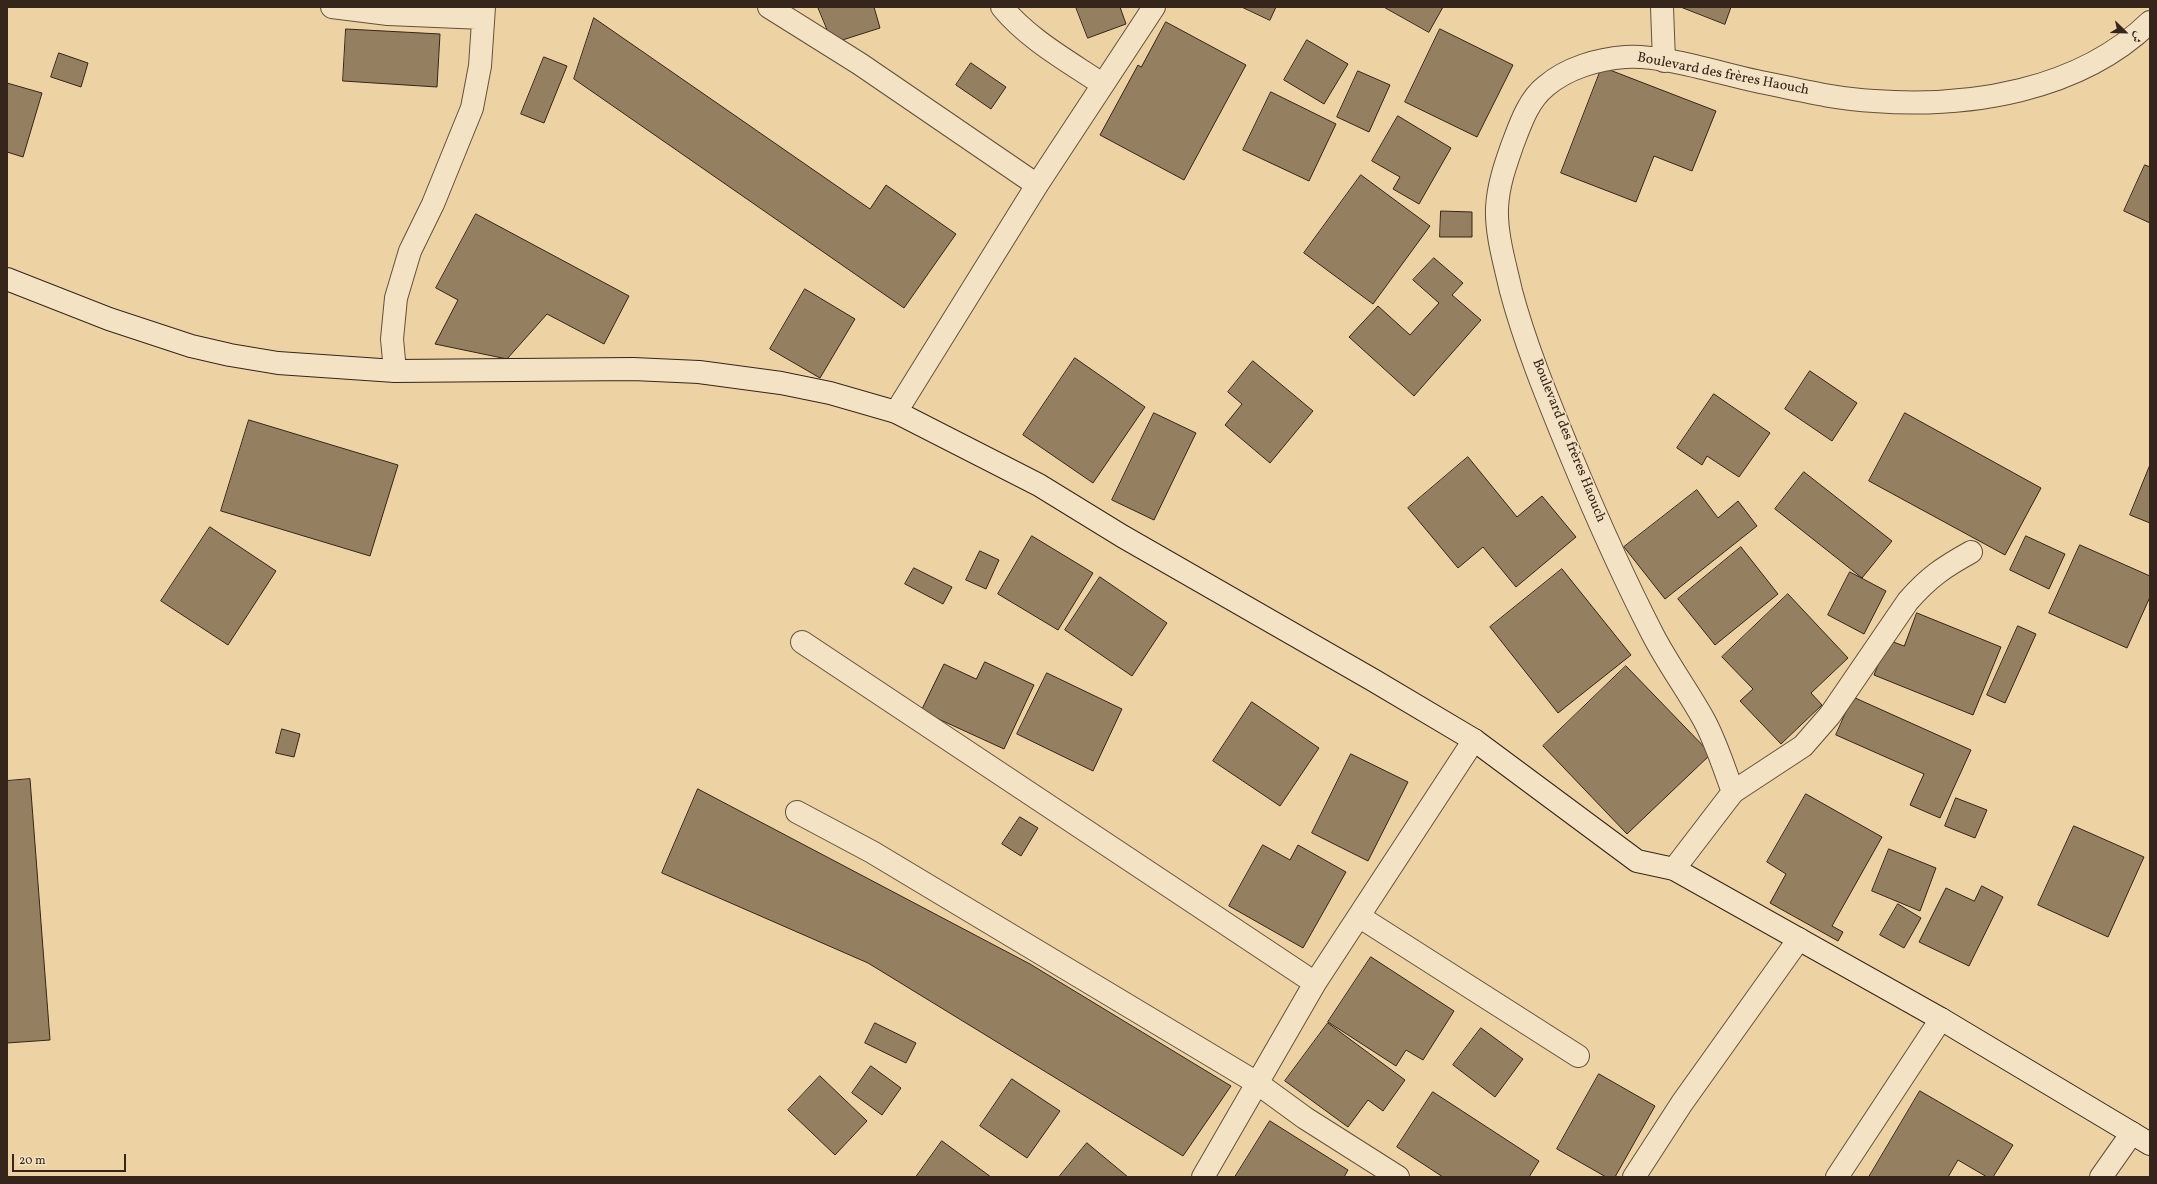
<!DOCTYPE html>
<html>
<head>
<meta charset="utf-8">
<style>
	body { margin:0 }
	#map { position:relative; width:2157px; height:1184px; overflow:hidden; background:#edd3a3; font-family:Vollkorn,Amiri,serif }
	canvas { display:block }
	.frame { position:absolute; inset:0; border:8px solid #35251a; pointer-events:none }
	.north { position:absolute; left:2105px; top:12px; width:40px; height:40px; -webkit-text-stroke:3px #f3e2c3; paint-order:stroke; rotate:113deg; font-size:11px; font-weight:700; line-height:16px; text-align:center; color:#35251a }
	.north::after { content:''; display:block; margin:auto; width:14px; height:18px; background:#35251a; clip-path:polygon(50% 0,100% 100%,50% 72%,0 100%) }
	.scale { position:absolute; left:12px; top:1154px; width:114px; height:18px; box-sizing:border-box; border:2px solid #35251a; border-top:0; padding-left:5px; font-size:12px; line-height:14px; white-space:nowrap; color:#35251a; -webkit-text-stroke:3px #f3e2c3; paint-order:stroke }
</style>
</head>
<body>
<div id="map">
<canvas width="2157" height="1184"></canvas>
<div class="frame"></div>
<div class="north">ش</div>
<div class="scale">20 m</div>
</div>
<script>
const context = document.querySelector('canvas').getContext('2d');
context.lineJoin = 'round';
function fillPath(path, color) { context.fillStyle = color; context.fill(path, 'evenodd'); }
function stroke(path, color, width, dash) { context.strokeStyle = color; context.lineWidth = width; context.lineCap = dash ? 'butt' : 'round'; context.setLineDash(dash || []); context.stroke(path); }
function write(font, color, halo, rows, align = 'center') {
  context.font = font + ' Vollkorn,serif'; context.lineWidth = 3; context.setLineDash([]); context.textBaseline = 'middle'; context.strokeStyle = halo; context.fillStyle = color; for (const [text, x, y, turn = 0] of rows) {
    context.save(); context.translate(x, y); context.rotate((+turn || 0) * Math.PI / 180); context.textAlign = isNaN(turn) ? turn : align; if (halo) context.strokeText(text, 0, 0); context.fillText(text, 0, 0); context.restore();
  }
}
const building = new Path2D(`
	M818,7h56l6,21 -47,15z
	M1076,7h44l6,17 -38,14z
	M1242,7h34l-6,13z
	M1384,7h59l-14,25z
	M1681,7h50l-6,17z
	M594,18l276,191 16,-24 70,49 -52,74 -330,-229z
	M1166,22l80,43 -62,115 -84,-45 38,-70 3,2z
	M346,29l94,5 -3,53 -94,-6z
	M1440,29l73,36 -36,72 -72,-35z
	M1307,40l41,24 -24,40 -40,-24z
	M59,53l29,10 -7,24 -30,-10z
	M544,57l23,9 -23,57 -23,-9z
	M971,63l35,24 -15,22 -35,-24z
	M1602,67l114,44 -24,60 -38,-15 -18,46 -75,-29z
	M1358,71l32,14 -21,47 -32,-15z
	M7,83l35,10 -19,64 -16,-5z
	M1271,92l65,32 -27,57 -66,-31z
	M1398,116l53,32 -32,56 -26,-15 7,-12 -28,-16z
	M2145,165l5,2v56l-26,-12z
	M1361,175l69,51 -57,78 -69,-51z
	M1441,211l31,1v25h-32z
	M476,214l153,82 -25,48 -57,-30 -40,45 -72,-15 23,-44 -22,-12z
	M1434,258l29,25 -11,12 29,25 -67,76 -65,-59 29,-31 32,29 29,-32 -26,-23z
	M805,289l50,30 -35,59 -50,-29z
	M1075,358l70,49 -52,76 -70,-48z
	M1253,361l60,50 -43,52 -45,-38 17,-21 -14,-12z
	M1810,371l47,32 -25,38 -47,-32z
	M1714,394l56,39 -31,44 -32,-21 -5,9 -25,-17z
	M1154,413l42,20 -42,87 -42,-20z
	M1905,413l136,75 -36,67 -136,-74z
	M249,420l149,45 -28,91 -149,-45z
	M1468,457l49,60 25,-21 34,41 -60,50 -33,-40 -25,21 -50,-60z
	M2150,465v58l-20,-8z
	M1804,472l88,69 -30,37 -87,-69z
	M1697,490l21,28 20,-17 19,25 -92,73 -41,-52z
	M210,527l66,44 -48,74 -67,-44z
	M1032,536l61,37 -35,57 -60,-36z
	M2026,536l39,18 -16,35 -39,-19z
	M2080,545l70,31v21l-23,51 -78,-35z
	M1741,547l37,47 -63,51 -37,-46z
	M980,551l19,9 -13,29 -20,-9z
	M914,568l38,19 -9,17 -38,-20z
	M1562,569l69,86 -73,58 -68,-86z
	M1850,572l36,19 -22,43 -36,-19z
	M1100,577l67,46 -35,53 -67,-46z
	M1788,594l60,64 -37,35 11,12 -41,39 -41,-43 13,-12 -31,-32z
	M1917,613l84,34 -28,68 -99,-40 14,-35 16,6z
	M2018,626l18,8 -31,69 -18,-8z
	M985,662l49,23 -30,64 -83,-38 23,-47 32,15z
	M1626,666l85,88 -84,80 -84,-88z
	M1047,673l75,36 -29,62 -76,-37z
	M1853,697l118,53 -31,68 -30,-13 14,-31 -88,-39z
	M1252,702l67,46 -39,58 -67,-45z
	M282,729l18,5 -6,23 -18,-4z
	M1351,754l57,28 -40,79 -56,-28z
	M30,779l20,261 -43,3v-262z
	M698,789l332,175 201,122 -48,70 -315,-193 -206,-90z
	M1806,794l76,43 -50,89 11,6 -5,9 -68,-38 16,-29 -19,-12z
	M1956,798l31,12 -12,28 -30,-12z
	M1020,817l18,11 -17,28 -19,-12z
	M2074,826l70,31 -36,80 -70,-32z
	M1263,845l27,15 8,-15 48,27 -43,76 -74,-42z
	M1889,849l47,19 -16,43 -48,-20z
	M1982,886l21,11 -34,69 -50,-24 27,-54 28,13z
	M1898,904l23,14 -17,30 -24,-13z
	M1371,957l83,54 -31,49 -17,-10 -10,16 -68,-44z
	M875,1023l41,20 -10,20 -41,-20z
	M1328,1023l77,57 -22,31 -15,-11 -20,27 -63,-46z
	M1481,1028l42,31 -28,38 -42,-32z
	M871,1066l30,22 -19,27 -30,-22z
	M1599,1074l56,32 -40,71h-9l-49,-28z
	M820,1076l47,45 -32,34 -47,-45z
	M1012,1079l48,32 -33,47 -47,-32z
	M1920,1091l93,54 -20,32h-6l-29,-17 -10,17h-79z
	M1433,1092l106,69 -10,16h-86l-46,-30z
	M1270,1121l78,49 -4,7h-109z
	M942,1141l49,36h-75z
	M1087,1143l41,34h-69z`);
fillPath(building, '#957f61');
stroke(building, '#35251a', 1);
const minor = new Path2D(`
	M332,7l56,7 95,4
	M769,7l91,57 177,121
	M1002,7c26,32 66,54 100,77
	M1662,7l2,54
	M395,371l-3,-32 4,-41 14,-47 23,-47 39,-96 8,-42 4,-59
	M896,412l141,-227 117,-178
	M802,642l513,341
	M1733,792l70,-46 27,-31 78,-114c21,-24 36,-34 63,-49
	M797,812l75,40 385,231 48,35 93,59
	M1360,917l218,139
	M1203,1177l112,-194 159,-243
	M1634,1177l48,-74 117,-164
	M1837,1177l104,-158
	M2101,1177l31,-44`);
const tertiary = new Path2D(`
	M1674,869l59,-77c-9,-24 -17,-50 -29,-72 -16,-29 -36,-56 -51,-85 -30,-58 -57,-119 -82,-179 -22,-54 -45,-109 -60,-165 -6,-27 -15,-56 -14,-83 1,-22 8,-42 15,-62 8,-21 16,-46 34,-60 21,-18 52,-27 79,-29 35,-3 94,16 131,24 39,8 78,18 118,20 95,7 205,-10 276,-79`);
const secondary = new Path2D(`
	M7,279l102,40 82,27 39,9 48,8 117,8 238,-2 66,3 82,11 49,10 66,19 143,73 83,51 251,144 101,60 163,121 37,8 267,150 209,125`);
stroke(minor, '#63503c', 24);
stroke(tertiary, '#63503c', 24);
stroke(secondary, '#35251a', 24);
stroke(minor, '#f3e2c3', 22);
stroke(tertiary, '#f3e2c3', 22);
stroke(secondary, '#f3e2c3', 22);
write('14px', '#35251a', '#f3e2c3', [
	["Boulevard des frères Haouch",1723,75,11],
	["Boulevard des frères Haouch",1568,441,68]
]);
</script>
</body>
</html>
